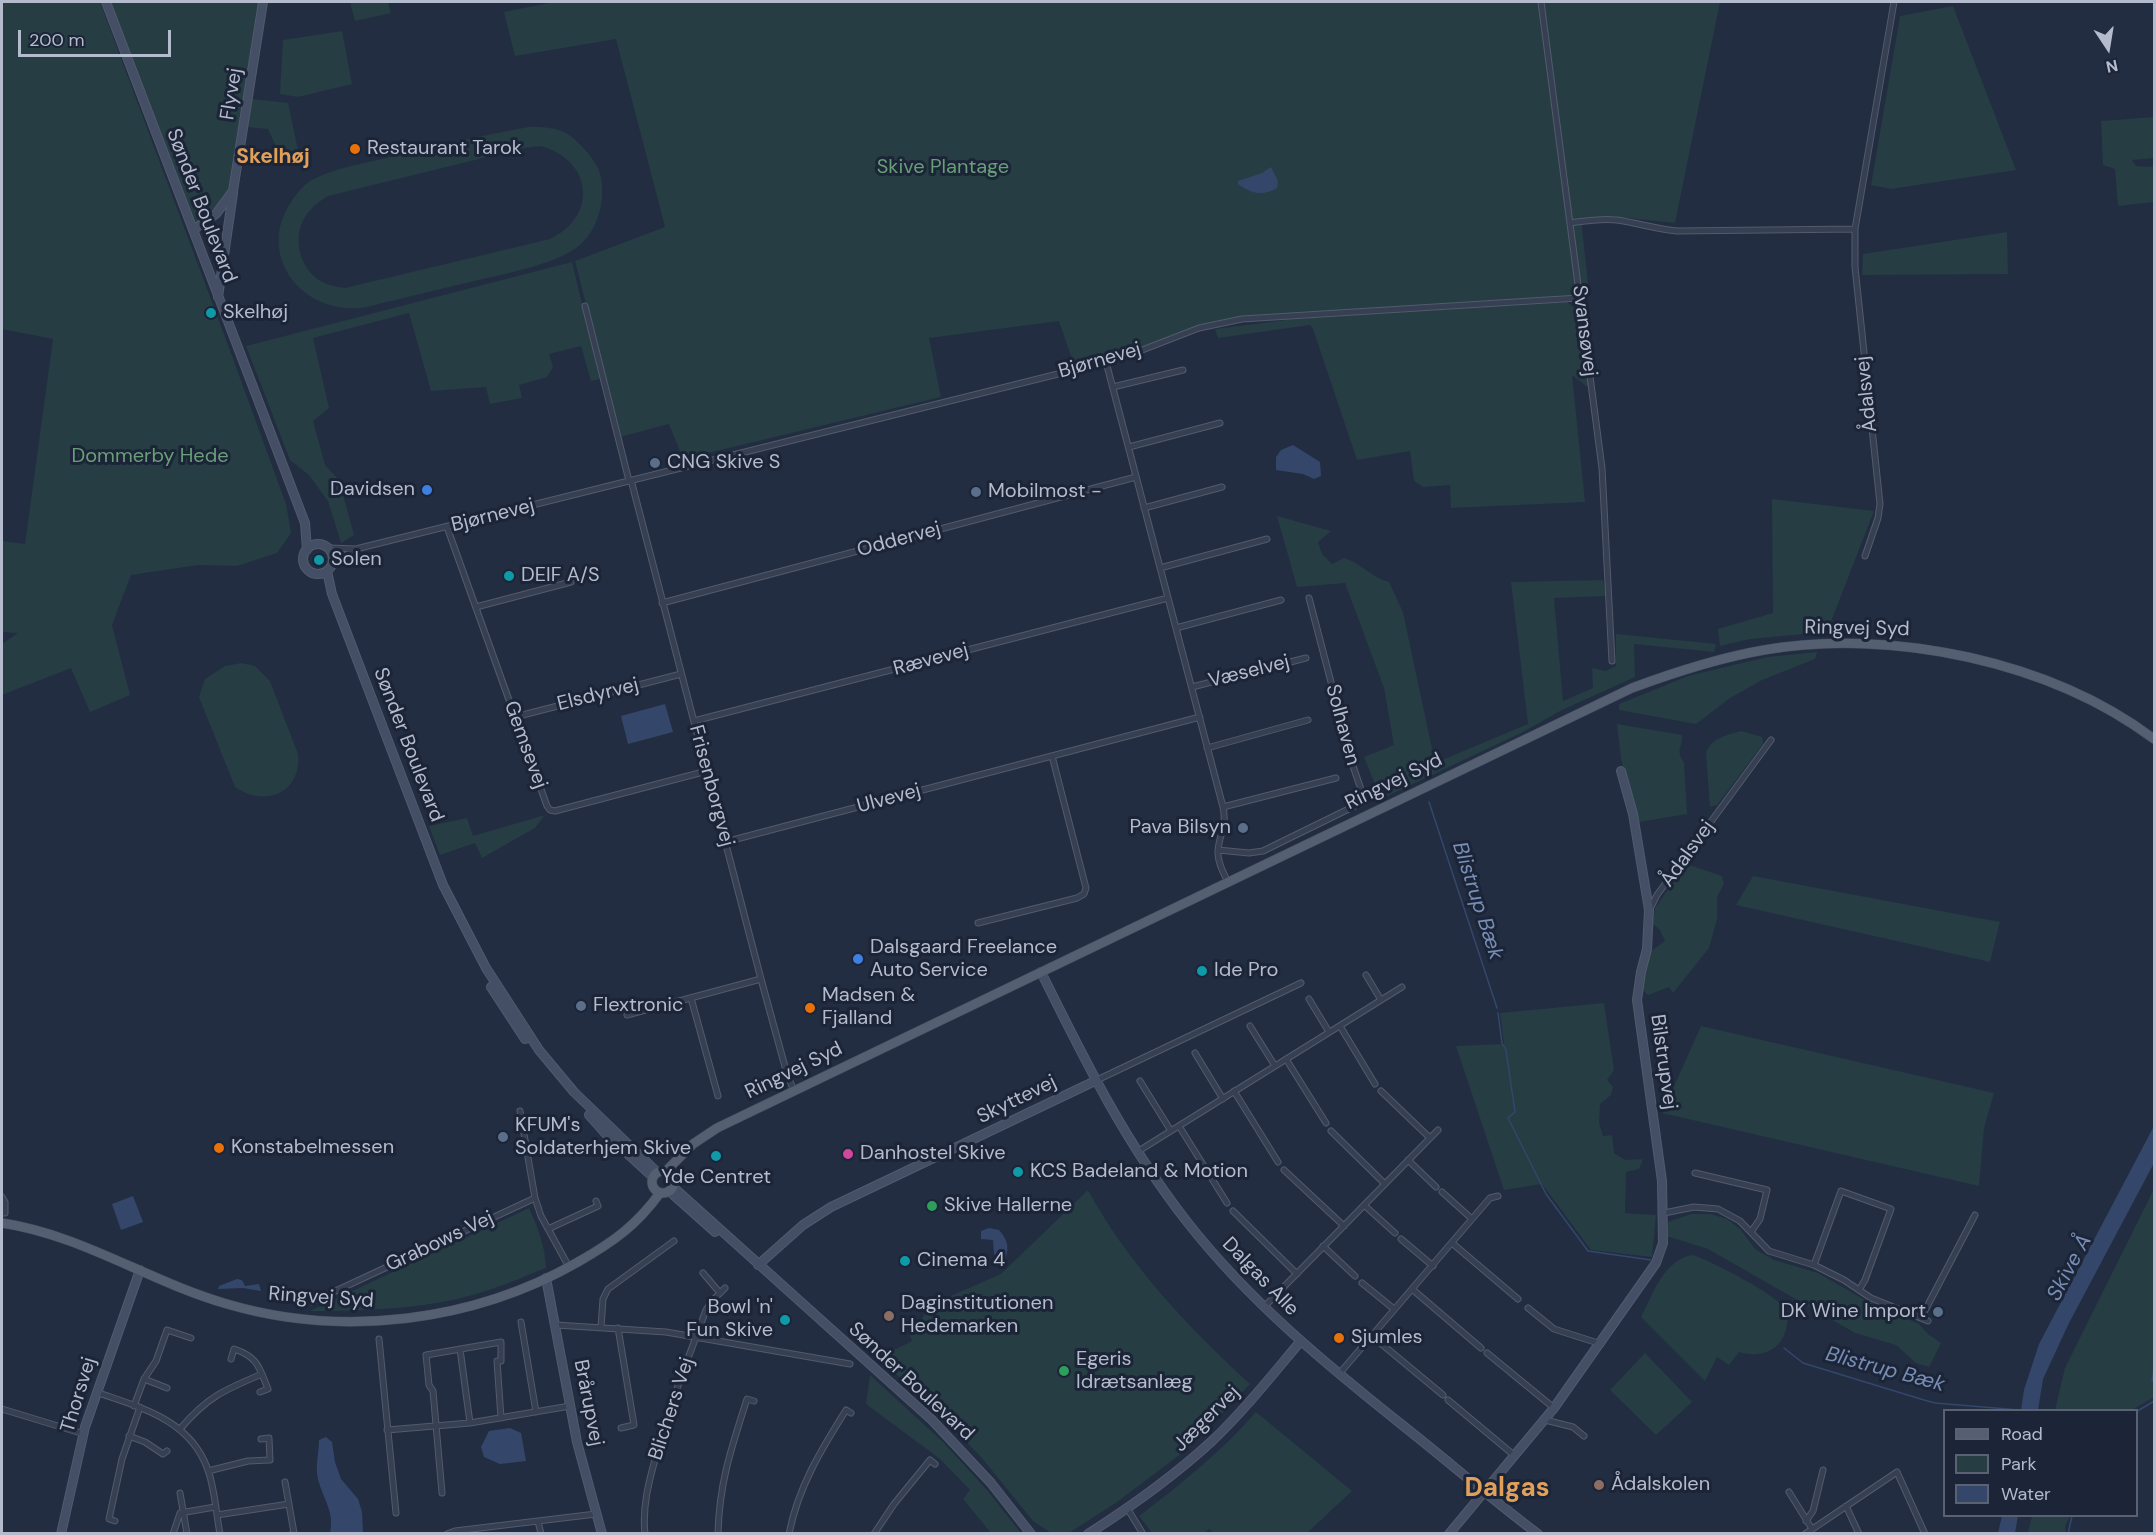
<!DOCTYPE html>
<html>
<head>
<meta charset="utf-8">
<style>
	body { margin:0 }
	#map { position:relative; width:2156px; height:1535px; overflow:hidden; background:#222d42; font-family:"DM Sans",sans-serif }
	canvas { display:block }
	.frame { position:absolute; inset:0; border:3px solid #b4bbcc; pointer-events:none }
	.legend { position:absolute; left:1943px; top:1409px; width:195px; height:108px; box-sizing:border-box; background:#1c2537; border:2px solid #596173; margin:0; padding:8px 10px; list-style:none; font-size:18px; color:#b4bbcc }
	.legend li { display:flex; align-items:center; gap:12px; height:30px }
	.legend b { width:30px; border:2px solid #596173 }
	.north { position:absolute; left:2078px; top:18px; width:60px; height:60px; -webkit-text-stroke:4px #1c2537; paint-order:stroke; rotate:168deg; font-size:16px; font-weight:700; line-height:24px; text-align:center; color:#b4bbcc }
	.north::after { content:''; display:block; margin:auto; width:21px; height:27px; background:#b4bbcc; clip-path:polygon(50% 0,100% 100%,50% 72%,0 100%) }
	.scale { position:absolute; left:18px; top:30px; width:153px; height:27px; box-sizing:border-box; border:3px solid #b4bbcc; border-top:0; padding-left:8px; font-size:18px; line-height:21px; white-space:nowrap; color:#b4bbcc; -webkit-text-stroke:4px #1c2537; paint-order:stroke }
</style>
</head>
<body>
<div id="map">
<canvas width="2156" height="1535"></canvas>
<div class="frame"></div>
<ul class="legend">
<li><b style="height:8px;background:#555f72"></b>Road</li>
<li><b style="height:16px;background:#253d43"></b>Park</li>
<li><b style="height:16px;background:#34476a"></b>Water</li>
</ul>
<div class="north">N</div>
<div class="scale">200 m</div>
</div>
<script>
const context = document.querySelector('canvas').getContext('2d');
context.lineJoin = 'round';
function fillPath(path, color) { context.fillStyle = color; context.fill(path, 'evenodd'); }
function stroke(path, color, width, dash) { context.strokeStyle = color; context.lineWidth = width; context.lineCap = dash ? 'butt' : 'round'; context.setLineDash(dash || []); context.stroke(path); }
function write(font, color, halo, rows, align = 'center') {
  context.font = font + ' "DM Sans",sans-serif'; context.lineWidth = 6; context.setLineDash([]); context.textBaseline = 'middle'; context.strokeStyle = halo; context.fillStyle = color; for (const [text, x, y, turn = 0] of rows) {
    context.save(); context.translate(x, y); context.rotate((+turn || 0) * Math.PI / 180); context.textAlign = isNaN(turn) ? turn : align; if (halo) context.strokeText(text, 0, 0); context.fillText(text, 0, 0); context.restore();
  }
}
fillPath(new Path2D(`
	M2,2h98l128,343 58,159 5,29 -14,20 -40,13 -39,-1 -67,10 -19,50 18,70 -40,17 -19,-44 -69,27v-51l16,-11 -16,-1v-91l23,3 28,-205 -51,-10z
	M111,2h148l-30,188c-9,14 -19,26 -34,33z
	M350,2h38l3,11 -36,8z
	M554,2h1166l-45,221 -66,-7 -28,3 7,64 -12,13 -364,28 -62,22 -76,19 -15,-44 -130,17 12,59 -258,62 -14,-35 -49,13 -45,-176 90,-34 -49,-188 -101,17 -11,-44z
	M1953,6l63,164 -125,19 -20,-4 29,-169z
	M342,31l10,53 -54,13 -18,-3 3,-54z
	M252,99l36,4 10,47 -13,16 -17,-37 -20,-2z
	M2154,117v41l-22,2 4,6 18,1v35l-36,4 -3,-37 -12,-4 -2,-44z
	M528,127c14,0 28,0 40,7 11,8 24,22 30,34 10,23 2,59 -17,76 -22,21 -84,31 -115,39 -25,6 -50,12 -75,18 -10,2 -21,6 -31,7 -45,4 -86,-30 -81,-75 2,-18 17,-44 33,-53 23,-12 49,-16 74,-22 47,-12 94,-22 142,-31zM540,146c52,13 59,70 10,93l-205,49c-9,-1 -18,-3 -26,-8 -21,-14 -27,-46 -12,-66 6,-8 13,-13 21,-18l196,-48z
	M2007,232l1,42 -146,1 1,-21z
	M572,262l28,117 -9,2 -10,-35 -32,8 4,13 -6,10 -28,8 3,13 -32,6 -4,-17 -55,4 -22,-78 -96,25 16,70 -16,13 12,44 14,15 15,55 -13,8 -13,-42 -19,-26 -19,-15 -44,-114z
	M1567,302l12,10 10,76 -17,-13 13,127 -134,6 -1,-23 -27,2 -9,-6 -4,-30 -53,9 -44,-131 -3,-4 -92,13 -3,-9 79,-10z
	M1772,499l102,12 -47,121 -77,7 -30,7 -2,-17 55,-16z
	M1277,516l54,15 -13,11 4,12 10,10 12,-6c17,5 28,20 45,24l14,30 32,151 93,-39 -17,-142 92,-2 3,16 -52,2 9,103 30,-13 -1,-20 14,3 10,-5v-32l100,10 -2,8 -80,-8 1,33 -73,33 -39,22 -142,67 -17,-42 30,-12 -10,-57 -39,-105 -48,4z
	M1817,652l-2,7 -53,21 -32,18 -34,26 -77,-14v-6l69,-28 79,-19z
	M241,663l14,3 15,15 28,73c4,39 -33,54 -63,33l-36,-90 6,-18 20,-13z
	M1617,724l65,11c1,13 -7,13 2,28l3,51 -48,8 -18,-63z
	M1741,731l21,6 1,7 -46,61 -7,2 -4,-54c5,-15 21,-18 35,-22z
	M545,815l-10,13 -53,30 -7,-15 -35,12 -11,-29 38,-8 6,18z
	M1686,864l36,12 2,8 -7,13v22l-8,29 -36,45 -4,-6 -21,8 -7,-6 9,-37 15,-11 -5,-11 -7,-6 2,-16z
	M1753,876l247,46 -10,40 -254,-57z
	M1604,1003l10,67 -7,10 6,7 -2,8 -11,9 -1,19 4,13 9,-1 2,18 11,7 18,-1 -4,10 -13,3 -1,41 31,2 -4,42 -61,-7 -49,-66 -38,6 -48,-144 48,-2 -4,-31z
	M1701,1026l293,67 -10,35 -5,58 -317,-73z
	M2154,1189v208l-22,13h-77l10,-42z
	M1088,1190c40,74 100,137 162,194l-60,63 -73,55 -48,31h-18l-18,-12 -52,-64 -49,-51 -54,-48 34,-17 -3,-8 3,-2 -1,-6 11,-6 8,-14 71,-31z
	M529,1208c9,20 16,37 17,60 -19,7 -38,16 -57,22 -55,19 -122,21 -179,21z
	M1691,1214h20l16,5 14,11 14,19 19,11 44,13 47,27 54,24 9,10 13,9 -12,24 -13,-4 -20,-18 -41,-12 -147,-84 -41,-13 1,-14z
	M1693,1255c16,5 83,39 91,53 4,6 4,15 2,22 -6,22 -27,28 -47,22l-10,13 -12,-8 -12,24 -64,-64c12,-23 23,-58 52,-62z
	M1645,1353l47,49 -36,33 -46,-45z
	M870,1375l73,67 44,48 34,43h-30l-28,-34 7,-9 -30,-31 -74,-55z
	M1256,1412l96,79 -45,42 -92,1 -6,-5 -5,4h-52l-13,-17c42,-32 82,-64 117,-104z
	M2032,1516h38l-5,10 1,7h-38z`), '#253d43');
fillPath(new Path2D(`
	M1271,167l7,14 -1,7c-14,9 -27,5 -39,-4v-3l24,-8z
	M1293,445l27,17 1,14 -7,3 -11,-5 -27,-4v-13l5,-7z
	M665,704l8,28 -45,12 -7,-28z
	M2154,1126v37l-85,160 -26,56 -5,31h-17l3,-20 15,-46z
	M133,1196l10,26 -22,8 -9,-26z
	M989,1228l10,2c8,9 11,17 6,29l-6,1 -5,-6 -1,-14 -12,-1v-8z
	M237,1279l5,1 3,6 14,-2 2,7 -18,-3 -25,1 1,-3z
	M510,1428l11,5 5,28 -26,3 -16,-7 -3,-10 8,-16z
	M326,1437l6,5 3,20 6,17 17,20 4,13 1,21h-33c5,-21 -7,-34 -12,-54 -3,-13 1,-26 1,-39z
	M2002,1516h16l-3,17h-17z`), '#34476a');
stroke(new Path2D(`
	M1429,802l68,206
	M1498,1013l4,30 4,7 9,62 -7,6 38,76 42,57 63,9
	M1784,1348l19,15 121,37 11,3 84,7
	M2152,1381l2,-12
	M2136,1412l18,-11
	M2068,1534l4,-18`), '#34476a', 1.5);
const street = new Path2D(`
	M1541,2l61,466 10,193
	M1570,223c15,-2 31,-5 47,-3 20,3 40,9 60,11l178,-2
	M585,306l44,175
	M1106,362l117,445c4,19 -3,25 -5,43 -1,11 5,22 10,32
	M1113,387l70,-17
	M1129,447l91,-24
	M631,480l130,499 26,95 7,17
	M1144,508l78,-21
	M447,527l100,279 3,4 5,1 152,-40
	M329,548l27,1 750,-187 31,-10 62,-24 43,-9 337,-21
	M1865,556l13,-38 2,-14 -25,-237v-38l39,-227
	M333,564l21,-14
	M1160,568l107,-29
	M662,603l474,-126
	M476,607l95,-25
	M1176,628l105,-28
	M1192,687l114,-29
	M515,717l166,-43
	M694,721l474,-123
	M1207,748l101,-28
	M1223,807l113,-29
	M725,842l475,-125
	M1218,850l31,3 14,-2 102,-50 -12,-35 -44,-168
	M1650,909l7,-14 114,-155
	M978,923l99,-25 7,-4 2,-6 -34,-132
	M1366,975l15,25
	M691,998l27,98
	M1309,999l20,33
	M627,1015l134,-36
	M1250,1026l25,40
	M1340,1026l35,58
	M1195,1053l28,46
	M1286,1059l40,64
	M1095,1081l206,-98
	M1140,1081l31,50
	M1234,1091l44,71
	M1381,1091l49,47
	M520,1111l15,87 6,18 28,51
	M1179,1126l48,77
	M1331,1131l54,53
	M1137,1152l265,-165
	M1408,1160l28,27
	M1284,1170l60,56
	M1695,1173l72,17 -7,29 -9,13
	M1442,1192l30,27
	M2,1197l3,5v11h-3
	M1364,1205l31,28
	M1233,1211l64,63
	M1664,1213l30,-6 24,2 22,12 29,30 45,14 30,15 27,18 57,23
	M548,1229l50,-23 -2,-5
	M1401,1239l32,27
	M1452,1243l66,56
	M1323,1246l32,30
	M1814,1265l27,-74 50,18 -26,71 -6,10
	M703,1273l17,20
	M1362,1283l32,26
	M1412,1289l69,59
	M312,1302l223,-104
	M1264,1307l174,-177
	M1528,1308l26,21 47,15
	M1921,1318l54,-103
	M521,1322l15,90
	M556,1325l110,7 184,32
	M601,1327l2,-28 5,-10 66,-48
	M618,1328l16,97 -13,3
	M1372,1336l71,59
	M379,1339l17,174
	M460,1349l10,74
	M1487,1353l67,55
	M231,1359l3,-10c24,8 25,18 34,40l-8,3
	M1339,1374l151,-176 8,-2
	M144,1379l23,9
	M96,1392c45,16 94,27 112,78 7,20 8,43 12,64
	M1448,1400l67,56
	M134,1406l10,-27 12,-18 11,-31 24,8
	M2,1409l82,25
	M1545,1420l28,7 11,9
	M180,1429c27,-32 44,-39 82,-55
	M387,1430l83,-7 100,-17
	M129,1436l16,6 18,12 4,-3
	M208,1471l40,-10 22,-1 -1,-22 -8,1
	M285,1482l9,51 -2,1
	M1789,1492l23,37
	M180,1493l7,41
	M442,1493l-9,-102 -4,-6 -3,-30 75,-13v19h-4l4,57
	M1846,1506l13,28
	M1127,1508l16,26
	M217,1515l72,-11
	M115,1521l-6,-2 13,-60 18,-52
	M538,1521l3,13
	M1806,1521l7,-10 10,-41
	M173,1534l7,-21 35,-6
	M447,1534l8,-3 141,-17
	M645,1534c-3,-27 4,-53 11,-78 13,-50 32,-97 50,-146l7,-10 12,-12
	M718,1534c1,-51 14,-88 29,-135l7,2
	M789,1534c9,-47 32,-84 57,-124l5,3
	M874,1534l20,-30 36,-44 5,4
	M1805,1534l92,-62 28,62`);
const secondary = new Path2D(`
	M106,2l199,521 2,27
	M193,230l23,-16 17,-23 30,-189
	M218,297l15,-104
	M303 559a15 15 0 1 1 30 0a15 15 0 1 1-30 0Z
	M327,571l5,23 111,291 43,83 53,82 35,42 83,80
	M1041,972c44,89 85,172 147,251 62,79 140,143 218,205 44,35 87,72 132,106
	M491,987l34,52
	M589,1115l16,18 48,44
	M673,1187l259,233 59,63 40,51
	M669,1191l46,41
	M758,1265l45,-40 28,-18 264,-126
	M546,1278l31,164 25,92
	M61,1534l24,-107 55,-157
	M1088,1534c44,-28 86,-58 124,-93 32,-30 60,-66 88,-99
	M1449,1534l105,-126 102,-145 7,-20 -1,-62 -25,-181 4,-28 6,-23 2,-39 -16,-96 -12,-43`);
const primary = new Path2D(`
	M652 1182a11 11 0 1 1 22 0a11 11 0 1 1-22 0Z
	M666,1171l27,-27 24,-16 915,-440c43,-16 86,-30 132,-38 127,-22 286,11 390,89
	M2,1223c80,12 148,59 225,81 116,34 246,18 351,-42 35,-20 58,-36 82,-69`);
stroke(street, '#525b6c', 7);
stroke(secondary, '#525b6c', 10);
stroke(primary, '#41495b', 10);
stroke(street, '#374052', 5);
stroke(secondary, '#444e65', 8);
stroke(primary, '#555f72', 9);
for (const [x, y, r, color] of [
	[355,149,6,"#e8710a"],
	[211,313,6,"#0f9aa8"],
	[655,463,6,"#5c6f8a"],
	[427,490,6,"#3f7fe0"],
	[976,492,6,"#5c6f8a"],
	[319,560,6,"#0f9aa8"],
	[509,576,6,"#0f9aa8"],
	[1243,828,6,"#5c6f8a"],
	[858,959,6,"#3f7fe0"],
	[1202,971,6,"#0f9aa8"],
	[581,1006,6,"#5c6f8a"],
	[810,1008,6,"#e8710a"],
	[503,1137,6,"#5c6f8a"],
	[219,1148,6,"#e8710a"],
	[848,1154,6,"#d1479c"],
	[716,1156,6,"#0f9aa8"],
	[1018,1172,6,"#0f9aa8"],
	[932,1206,6,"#2e9e5b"],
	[905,1261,6,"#0f9aa8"],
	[1938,1312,6,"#5c6f8a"],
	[889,1316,6,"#8d6e63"],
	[785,1320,6,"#0f9aa8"],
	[1339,1338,6,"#e8710a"],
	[1064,1371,6,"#2e9e5b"],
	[1599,1485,6,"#8d6e63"]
]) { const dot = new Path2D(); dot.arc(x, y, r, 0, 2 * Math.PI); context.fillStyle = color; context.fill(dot); stroke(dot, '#1c2537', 2); }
write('20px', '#b4bbcc', '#1c2537', [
	["Flyvej",232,94,-81],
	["Sønder Boulevard",201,206,69],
	["Svansøvej",1584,331,83],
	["Bjørnevej",1100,361,-16],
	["Ådalsvej",1867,394,-96],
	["Bjørnevej",493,516,-14],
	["Oddervej",899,540,-15],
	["Ringvej Syd",1857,629,1],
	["Rævevej",931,660,-15],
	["Væselvej",1249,672,-14],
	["Elsdyrvej",598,695,-14],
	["Solhaven",1342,725,75],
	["Sønder Boulevard",408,745,69],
	["Gemsevej",525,745,70],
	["Ringvej Syd",1394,782,-26],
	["Frisenborgvej",711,786,75],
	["Ulvevej",889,799,-15],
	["Ådalsvej",1688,854,-54],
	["Bilstrupvej",1663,1062,82],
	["Ringvej Syd",794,1071,-26],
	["Skyttevej",1017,1100,-26],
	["Grabows Vej",440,1242,-25],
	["Dalgas Alle",1260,1277,46],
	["Ringvej Syd",321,1298,4],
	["Sønder Boulevard",911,1382,43],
	["Thorsvej",79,1395,-73],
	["Brårupvej",588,1403,79],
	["Blichers Vej",672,1409,-72],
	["Jægervej",1207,1419,-45]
]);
write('20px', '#b4bbcc', '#1c2537', [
	["Restaurant Tarok",367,149],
	["Skelhøj",223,313],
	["CNG Skive S",667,463],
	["Davidsen",415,490,"right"],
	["Mobilmost -",988,492],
	["Solen",331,560],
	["DEIF A/S",521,576],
	["Pava Bilsyn",1231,828,"right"],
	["Dalsgaard Freelance",870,948],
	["Auto Service",870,971],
	["Ide Pro",1214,971],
	["Madsen &",822,996],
	["Fjalland",822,1019],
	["Flextronic",593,1006],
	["KFUM's",515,1126],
	["Soldaterhjem Skive",515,1149],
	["Konstabelmessen",231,1148],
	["Danhostel Skive",860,1154],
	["KCS Badeland & Motion",1030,1172],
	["Yde Centret",716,1178,"center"],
	["Skive Hallerne",944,1206],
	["Cinema 4",917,1261],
	["Daginstitutionen",901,1304],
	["Hedemarken",901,1327],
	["Bowl 'n'",773,1308,"right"],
	["Fun Skive",773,1331,"right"],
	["DK Wine Import",1926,1312,"right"],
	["Sjumles",1351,1338],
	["Egeris",1076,1360],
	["Idrætsanlæg",1076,1383],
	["Ådalskolen",1611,1485]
], 'left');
write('20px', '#689f79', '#1c2537', [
	["Skive Plantage",943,168],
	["Dommerby Hede",150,457]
]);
write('bold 21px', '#e0a05a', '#1c2537', [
	["Skelhøj",273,157]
]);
write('italic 21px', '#788eb6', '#1c2537', [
	["Blistrup Bæk",1477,901,72],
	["Skive Å",2070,1268,-62],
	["Blistrup Bæk",1885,1370,15]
]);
write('bold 26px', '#e0a05a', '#1c2537', [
	["Dalgas",1507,1489]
]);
</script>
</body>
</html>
